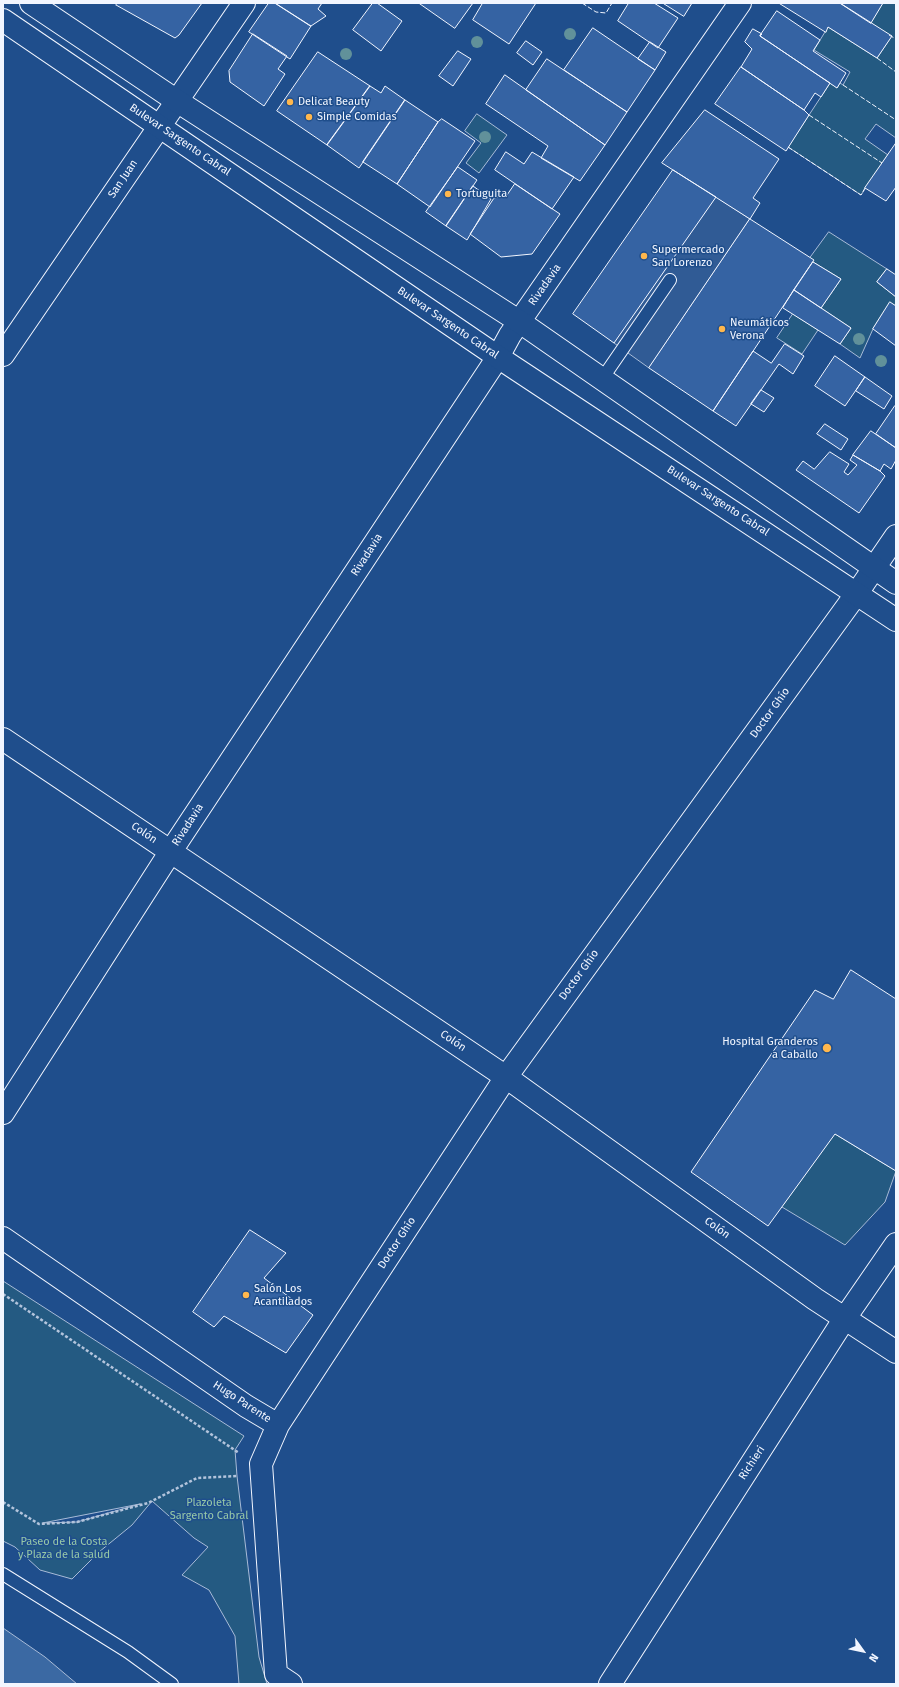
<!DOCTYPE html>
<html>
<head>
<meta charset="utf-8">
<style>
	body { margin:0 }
	#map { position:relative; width:899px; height:1687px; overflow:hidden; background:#1f4e8c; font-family:"Fira Sans",sans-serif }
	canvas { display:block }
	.frame { position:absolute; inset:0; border:4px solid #f2f6ff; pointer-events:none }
	.north { position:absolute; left:843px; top:1631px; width:40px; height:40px; -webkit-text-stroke:3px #1f4e8c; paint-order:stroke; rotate:123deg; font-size:11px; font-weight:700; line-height:16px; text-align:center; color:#f2f6ff }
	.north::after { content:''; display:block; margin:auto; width:14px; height:18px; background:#f2f6ff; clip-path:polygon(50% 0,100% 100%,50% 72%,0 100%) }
</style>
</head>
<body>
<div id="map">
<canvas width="899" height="1687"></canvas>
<div class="frame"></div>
<div class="north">N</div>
</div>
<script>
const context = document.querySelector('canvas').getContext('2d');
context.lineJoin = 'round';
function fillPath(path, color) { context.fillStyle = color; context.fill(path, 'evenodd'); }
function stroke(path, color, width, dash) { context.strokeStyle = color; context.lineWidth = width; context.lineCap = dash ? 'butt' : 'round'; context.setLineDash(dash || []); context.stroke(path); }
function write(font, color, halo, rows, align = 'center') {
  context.font = font + ' "Fira Sans",sans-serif'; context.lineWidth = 3; context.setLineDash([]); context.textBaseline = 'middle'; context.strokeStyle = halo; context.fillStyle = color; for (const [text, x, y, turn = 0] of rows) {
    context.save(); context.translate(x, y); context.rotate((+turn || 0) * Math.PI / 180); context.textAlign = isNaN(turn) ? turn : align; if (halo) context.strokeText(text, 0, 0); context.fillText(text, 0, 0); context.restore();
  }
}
const green = new Path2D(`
	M883,3h13v135l-20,-14 -11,15 23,16 -27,40 -73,-48 42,-64 7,5 3,-5 3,2 7,-13 -36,-22 14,-23 49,31 14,-21 -20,-14z
	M477,114l30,21 -28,38 -13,-10 15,-20 -16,-12z
	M829,232l58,37 -10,13 19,15v9l-6,-3 -17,26 -13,29 -20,-14 11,-16 -30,-20 20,-29 -28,-17 -3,-4z
	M793,314l25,16 -16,24 -25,-16z
	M835,1134l61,37 -11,31 -40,43 -63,-38z
	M3,1281l241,155 -9,14 2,26 22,181 8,27h-28l-4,-48 -26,-46 -27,-15 26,-28 -14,-9 -42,-37 -20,24 -33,27 -27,27 -32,-9 -25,-23 -12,-6zM140,1504l-63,18 -34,1z`);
fillPath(green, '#245a82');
stroke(green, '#a8bbd7', 1);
const parking = new Path2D(`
	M716,197l34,22 -101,149 -35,-25z`);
fillPath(parking, '#305b95');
stroke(parking, '#a8bbd7', 1);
const water = new Path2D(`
	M3,1628l42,29 32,27h-74z`);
fillPath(water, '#3b69a3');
stroke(water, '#a8bbd7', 1);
const building = new Path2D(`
	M118,3h84l-23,32 -4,3 -59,-33z
	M269,3h6l36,23 -21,33 -41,-27z
	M275,3h47l-4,6 8,7 -15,10z
	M373,3h4l25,18 -21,30 -28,-21z
	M419,3h54l-18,25z
	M483,3h53l-27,41 -36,-24z
	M629,3h25l24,15 -20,30 -40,-27z
	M663,3h29l-8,13z
	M779,3h61l52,33 -15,22 -49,-31 -2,5z
	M840,3h43l-12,20z
	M777,11l43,29 -7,11 33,22 -9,15 -77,-52z
	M593,28l62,42 -28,42 -63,-42z
	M753,29l9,5 -2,2 70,47 -9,14 -6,-4 -11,17 -63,-43 11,-18 -7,-7z
	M253,34l34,22 -9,13 7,5 -21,32 -34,-24 -1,-11z
	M526,41l16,11 -9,13 -16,-12z
	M650,42l16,10 -11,18 -17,-11z
	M458,51l13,8 -18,27 -14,-10z
	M318,52l52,34 -43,59 -50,-34z
	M547,59l80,53 -22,33 -79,-55z
	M741,67l63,43 5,5 -23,36 -71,-47z
	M505,75l100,70 -25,36 -39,-23 7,-12 -62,-42z
	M370,86l11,7 4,-7 20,14 -46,68 -32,-23z
	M405,100l33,22 -41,62 -34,-22z
	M705,110l74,49 -26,39 7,5 -10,16 -88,-56z
	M442,119l33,22 -45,66 -33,-23 41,-62z
	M896,143v44l-10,14 -21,-13z
	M506,152l18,12 8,-12 42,25 -22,32 -57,-39z
	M458,167l19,13 -31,46 -20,-14z
	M673,170l43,27 -102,146 -41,-29z
	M515,184l45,30 -28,40 -31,3 -31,-23 24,-36 12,-2z
	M473,186l18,13 -24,41 -21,-14z
	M750,219l64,41 -101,151 -64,-43z
	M813,262l28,17 -20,29 -27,-18z
	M887,269l9,6v22l-19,-15z
	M794,290l57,38 -11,16 -57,-36z
	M890,302l6,4v40l-23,-17z
	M785,344l19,12 -11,18 -14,-10 -43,62 -23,-15 40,-60 18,12z
	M835,356l30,21 -20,29 -30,-20z
	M865,377l27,19 -8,13 -28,-18z
	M761,390l13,8 -10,14 -13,-8z
	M895,406l1,1v41l-20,-14z
	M825,424l23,15 -7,11 -24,-16z
	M871,431l25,17v12l-5,9 -7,-5 -4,7 -27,-16z
	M830,452l19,12 -5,8 4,3 9,-10 -7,-5 3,-5 27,16 5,5 -26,37 -63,-43 7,-9 11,8z
	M851,970l45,29v172l-61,-37 -67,92 -77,-54 124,-182 18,9z
	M250,1230l36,23 -22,25 49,37 -27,38 -62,-37 -10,11 -21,-15z`);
fillPath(building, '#3563a3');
stroke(building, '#f2f6ff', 1);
const lane = new Path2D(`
	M602,379l68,-99
	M3,1574l125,78 44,32`);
const street = new Path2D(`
	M3,355l241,-352
	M3,739l503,338 309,222 81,53
	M3,1113l168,-262 327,-494 12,-22 230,-332
	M3,1238l243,168 32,19
	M291,1684l-15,-10 -15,-210 17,-39 228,-348 351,-484 39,-57
	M610,1684l235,-366 51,-74`);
const secondary = new Path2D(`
	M31,3l146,98 343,221 376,261
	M3,20l495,337 398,263`);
stroke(lane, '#f2f6ff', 14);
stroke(street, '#f2f6ff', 24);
stroke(secondary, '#f2f6ff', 24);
stroke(new Path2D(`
	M3,1294l236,159
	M3,1502l36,22 38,-2 71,-19 49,-25 40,-2`), '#b3c4dc', 2.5, [3, 2]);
stroke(lane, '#1f4e8c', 12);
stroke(street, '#1f4e8c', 22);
stroke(secondary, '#1f4e8c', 22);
stroke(new Path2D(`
	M582,3l14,9 10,1 6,-10
	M889,35l7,4
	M877,58l19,14
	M843,85l53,35
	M809,115l73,48
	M788,147l73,48 4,-7`), '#f2f6ff', 1, [5, 2]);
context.fillStyle = '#61919a';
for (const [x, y] of [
	[570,34],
	[477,42],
	[346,54],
	[485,137],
	[859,339],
	[881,361]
]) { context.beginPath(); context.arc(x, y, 6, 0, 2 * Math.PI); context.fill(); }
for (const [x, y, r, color] of [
	[290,102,4,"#ffb74d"],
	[309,117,4,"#ffb74d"],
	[448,194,4,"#ffb74d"],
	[644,256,4,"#ffb74d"],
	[722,329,4,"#ffb74d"],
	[827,1048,5,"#ffb74d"],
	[246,1295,4,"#ffb74d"]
]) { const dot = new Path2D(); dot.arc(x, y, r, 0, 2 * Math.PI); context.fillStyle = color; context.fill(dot); stroke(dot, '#1f4e8c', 1.5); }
write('11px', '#f2f6ff', '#1f4e8c', [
	["Delicat Beauty",298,102],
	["Simple Comidas",317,117],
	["Tortuguita",456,194],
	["Supermercado",652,250],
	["San Lorenzo",652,263],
	["Neumáticos",730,323],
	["Verona",730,336],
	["Hospital Granderos",818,1042,"right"],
	["a Caballo",818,1055,"right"],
	["Salón Los",254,1289],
	["Acantilados",254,1302]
], 'left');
write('11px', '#f2f6ff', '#1f4e8c', [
	["Bulevar Sargento Cabral",180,140,34],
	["San Juan",123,179,-56],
	["Rivadavia",545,285,-55],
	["Bulevar Sargento Cabral",448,323,34],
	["Bulevar Sargento Cabral",718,501,33],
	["Rivadavia",367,555,-57],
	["Doctor Ghío",770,713,-54],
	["Rivadavia",188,825,-57],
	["Colón",144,833,34],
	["Doctor Ghío",579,975,-54],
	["Colón",453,1041,34],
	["Colón",717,1228,36],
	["Doctor Ghío",397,1243,-57],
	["Hugo Parente",242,1402,33],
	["Richieri",752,1463,-57]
]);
write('11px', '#97c8a6', '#1f4e8c', [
	["Plazoleta",209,1503],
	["Sargento Cabral",209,1516],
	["Paseo de la Costa",64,1542],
	["y Plaza de la salud",64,1555]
]);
</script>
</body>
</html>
